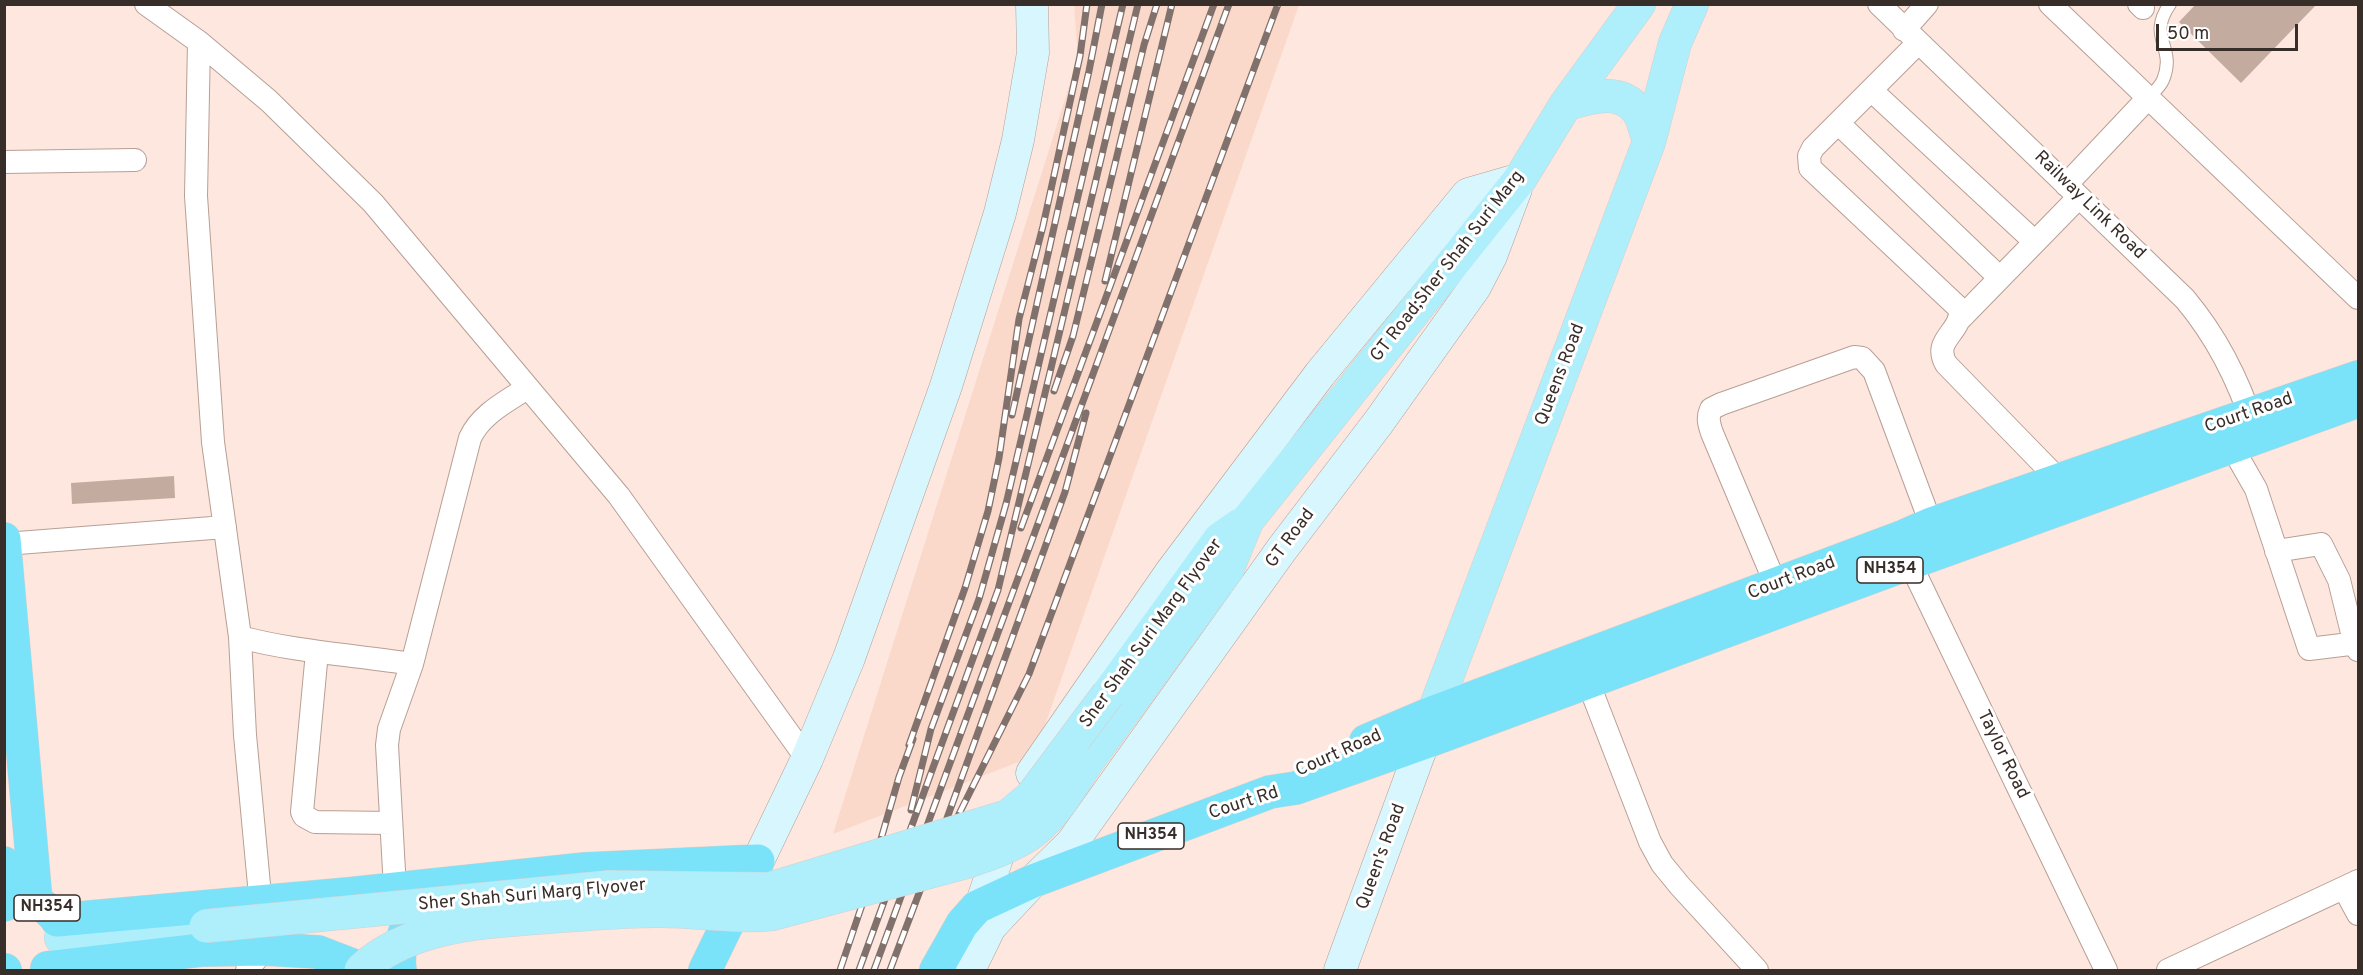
<!DOCTYPE html>
<html>
<head>
<meta charset="utf-8">
<style>
	body { margin:0 }
	#map { position:relative; width:2363px; height:975px; overflow:hidden; background:#fde7de; font-family:Overpass,sans-serif }
	canvas { display:block }
	.frame { position:absolute; inset:0; border:6px solid #372d29; pointer-events:none }
	.scale { position:absolute; left:2156px; top:24px; width:142px; height:27px; box-sizing:border-box; border:3px solid #372d29; border-top:0; padding-left:8px; font-size:18px; line-height:21px; white-space:nowrap; color:#372d29; -webkit-text-stroke:4px #fff; paint-order:stroke }
</style>
</head>
<body>
<div id="map">
<canvas width="2363" height="975"></canvas>
<div class="frame"></div>
<div class="scale">50 m</div>
</div>
<script>
const context = document.querySelector('canvas').getContext('2d');
context.lineJoin = 'round';
function fillPath(path, color) { context.fillStyle = color; context.fill(path, 'evenodd'); }
function stroke(path, color, width, dash) { context.strokeStyle = color; context.lineWidth = width; context.lineCap = dash ? 'butt' : 'round'; context.setLineDash(dash || []); context.stroke(path); }
function write(font, color, halo, rows, align = 'center') {
  context.font = font + ' Overpass,sans-serif'; context.lineWidth = 6; context.setLineDash([]); context.textBaseline = 'middle'; context.strokeStyle = halo; context.fillStyle = color; for (const [text, x, y, turn = 0] of rows) {
    context.save(); context.translate(x, y); context.rotate((+turn || 0) * Math.PI / 180); context.textAlign = isNaN(turn) ? turn : align; if (halo) context.strokeText(text, 0, 0); context.fillText(text, 0, 0); context.restore();
  }
}
fillPath(new Path2D(`
	M1074,5h225l-265,751 -201,78 245,-776z`), '#fbd9ca');
fillPath(new Path2D(`
	M2196,4h121l-76,79 -62,-61z
	M174,476l1,22 -103,6 -1,-21z`), '#c4aba0');
const lane = new Path2D(`
	M2148,98c5,-5 12,-11 15,-18 14,-34 -17,-42 7,-76`);
const street = new Path2D(`
	M146,4l53,38 70,59 104,102 246,293 188,263
	M1879,4l306,295c31,37 54,82 69,129
	M2050,4l308,294
	M2139,4l4,4
	M1904,30l23,-26
	M199,42l-3,154 17,246 27,195 5,98 20,214 -18,21
	M1918,43l-105,105 -4,8 1,12 150,141c2,24 -28,30 -14,55l113,116
	M1871,90l164,152
	M1838,123l162,155
	M4,162l131,-2
	M2066,185l82,-87
	M1959,320l120,-123
	M2232,447l24,42 53,160 49,-6
	M5,544l220,-17
	M1906,549l4,14 196,407
	M2276,551l45,-7 18,36 16,65 3,5
	M1776,585l-64,-152c-3,-9 -5,-15 -1,-24l10,-5 133,-47 8,1 12,13 57,153
	M240,637c56,15 114,18 172,27
	M317,652l-15,160 2,4 11,6 76,1
	M1588,682l62,160 12,22 18,22 77,84
	M2344,888l14,26
	M395,889l-8,-144 2,-16 23,-65 58,-226c11,-24 36,-36 57,-50
	M2168,970l190,-89`);
const secondary = new Path2D(`
	M1032,773l139,-201 149,-198 148,-180 52,-15
	M758,861l49,-102 42,-101 97,-272 54,-173 18,-73 15,-87 -1,-49
	M981,905l26,-76
	M969,970l21,-43 43,-46 38,-37 211,-295 96,-126 97,-136 16,-31 25,-67
	M1340,970l83,-227`);
const primary = new Path2D(`
	M1566,104c24,-6 53,-17 71,6 6,8 9,22 12,32
	M1108,694l112,-155 20,-14
	M1425,735l224,-593 26,-99 17,-39
	M1085,765l143,-197 19,-47 273,-342 46,-75 73,-100
	M61,938l145,-12`);
const highway = new Path2D(`
	M4,539l32,363
	M1366,741l66,-28 470,-176 29,-13 427,-147
	M4,863l4,40
	M4,905c17,-9 37,-5 49,10
	M57,920l291,-26 237,-25 173,-8 -53,109
	M47,968l154,-18 64,-1 53,3 47,18
	M4,970h1
	M400,970c-3,-18 3,-33 9,-50
	M936,970l26,-46 15,-17 56,-26 237,-89 26,-4 127,-45 487,-180 448,-162`);
stroke(lane, '#b89f95', 14);
stroke(street, '#b89f95', 24);
stroke(secondary, '#b89f95', 33);
stroke(primary, '#d3d1d0', 34);
stroke(highway, '#d3d1d0', 34);
stroke(lane, '#fff', 12);
stroke(street, '#fff', 22);
stroke(secondary, '#d7f6fd', 32);
stroke(primary, '#afeefb', 33);
stroke(highway, '#7ae2f9', 33);
const rail = new Path2D(`
	M1105,281l67,-277
	M1054,391l19,-55 71,-291 13,-41
	M1012,415l77,-344 13,-67
	M1021,528l193,-524
	M909,745l56,-157 23,-77 11,-53 20,-139 24,-93 37,-170 7,-52
	M911,810l20,-81 48,-130 27,-95 117,-500
	M942,832l123,-340 21,-79
	M922,888l107,-214 249,-670
	M840,970l21,-62 38,-131 14,-38
	M859,970l139,-380 140,-586
	M874,970l355,-966
	M890,970l34,-90`);
stroke(rail, '#80716c', 7);
stroke(rail, '#fff', 4.5, [14]);
const primaryBridge = new Path2D(`
	M206,926l403,-39 160,2 239,-73 24,-20 76,-102
	M361,970c51,-48 131,-48 197,-54 35,-2 70,-6 105,-5 36,0 72,7 109,3l194,-52c21,-7 45,-15 64,-28 24,-17 39,-45 55,-69`);
stroke(primaryBridge, '#d3d1d0', 34, []);
stroke(primaryBridge, '#afeefb', 33);
for (const [x, y, w] of [
	[1890,570,66],
	[1151,836,66],
	[47,908,66]
]) { const box = new Path2D(); box.roundRect(x - w / 2, y - 13, w, 26, 4.5); context.fillStyle = '#fff'; context.fill(box); stroke(box, '#372d29', 1.5); }
write('bold 16px', '#372d29', null, [
	["NH354",1890,570],
	["NH354",1151,836],
	["NH354",47,908]
]);
write('18px', '#372d29', '#fff', [
	["Railway Link Road",2089,206,44],
	["GT Road;Sher Shah Suri Marg",1448,267,-52],
	["Queens Road",1561,375,-69],
	["Court Road",2249,414,-19],
	["GT Road",1291,539,-53],
	["Court Road",1792,579,-21],
	["Sher Shah Suri Marg Flyover",1152,634,-54],
	["Court Road",1339,754,-24],
	["Taylor Road",2002,755,64],
	["Court Rd",1244,804,-18],
	["Queen's Road",1382,857,-70],
	["Sher Shah Suri Marg Flyover",532,896,-5]
]);
</script>
</body>
</html>
